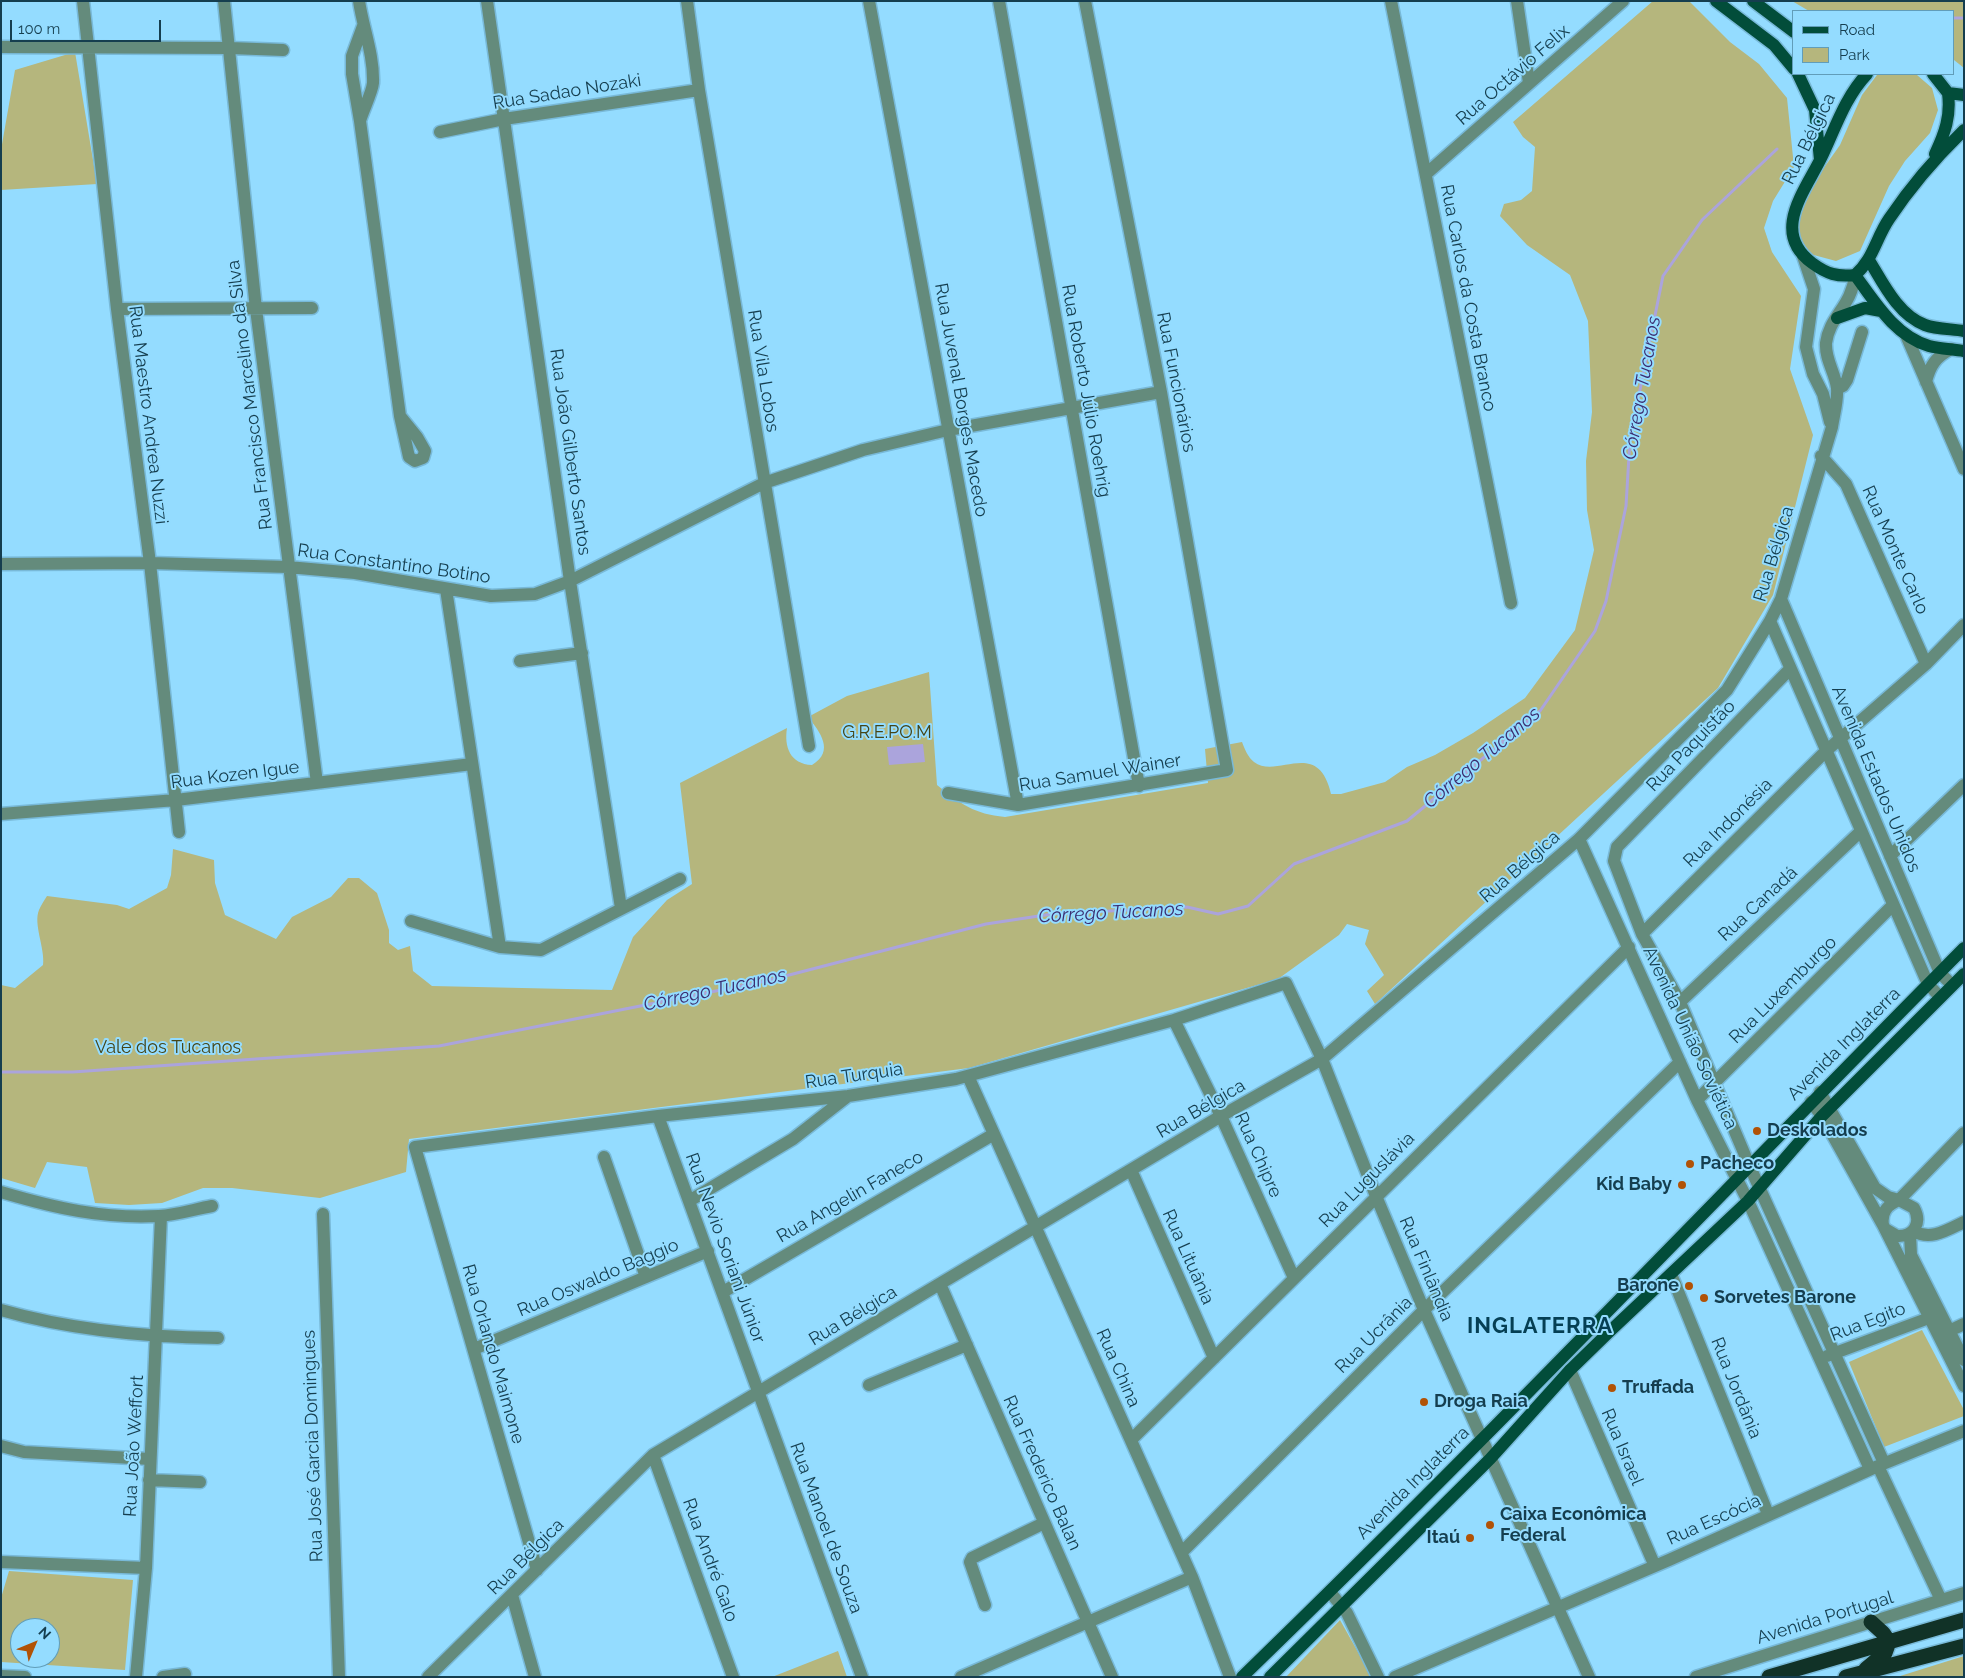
<!DOCTYPE html>
<html>
<head>
<meta charset="utf-8">
<style>
	body { margin:0 }
	#map { position:relative; width:1965px; height:1678px; overflow:hidden; background:#94dcff; font-family:Raleway,sans-serif }
	canvas { display:block }
	.frame { position:absolute; inset:0; border:2px solid #153e4f; pointer-events:none }
	.legend { position:absolute; left:1792px; top:10px; width:162px; height:65px; box-sizing:border-box; background:#94dcff; border:1px solid #619db9; margin:0; padding:6px 9px; list-style:none; font-size:15px; color:#153e4f }
	.legend li { display:flex; align-items:center; gap:10px; height:25px }
	.legend b { width:25px; border:1px solid #619db9 }
	.north { position:absolute; left:10px; top:1618px; width:50px; height:50px; box-sizing:border-box; background:#94dcff; border:1px solid #619db9; border-radius:50%; rotate:45deg; font-size:14px; font-weight:700; line-height:20px; text-align:center; color:#153e4f }
	.north::after { content:''; display:block; margin:auto; width:18px; height:22px; background:#b15206; clip-path:polygon(50% 0,100% 100%,50% 72%,0 100%) }
	.scale { position:absolute; left:10px; top:20px; width:151px; height:22px; box-sizing:border-box; border:2px solid #153e4f; border-top:0; padding-left:6px; font-size:15px; line-height:18px; white-space:nowrap; color:#153e4f; -webkit-text-stroke:4px #94dcff; paint-order:stroke }
</style>
</head>
<body>
<div id="map">
<canvas width="1965" height="1678"></canvas>
<div class="frame"></div>
<ul class="legend">
<li><b style="height:6px;background:#024d3a"></b>Road</li>
<li><b style="height:14px;background:#b5b67d"></b>Park</li>
</ul>
<div class="north">N</div>
<div class="scale">100 m</div>
</div>
<script>
const context = document.querySelector('canvas').getContext('2d');
context.lineJoin = 'round';
function fillPath(path, color) { context.fillStyle = color; context.fill(path, 'evenodd'); }
function stroke(path, color, width, dash) { context.strokeStyle = color; context.lineWidth = width; context.lineCap = dash ? 'butt' : 'round'; context.setLineDash(dash || []); context.stroke(path); }
function write(font, color, halo, rows, align = 'center') {
  context.font = font + ' Raleway,sans-serif'; context.lineWidth = 4; context.setLineDash([]); context.textBaseline = 'middle'; context.strokeStyle = halo; context.fillStyle = color; for (const [text, x, y, turn = 0] of rows) {
    context.save(); context.translate(x, y); context.rotate((+turn || 0) * Math.PI / 180); context.textAlign = isNaN(turn) ? turn : align; if (halo) context.strokeText(text, 0, 0); context.fillText(text, 0, 0); context.restore();
  }
}
fillPath(new Path2D(`
	M1653,1h36l41,41 29,22 28,34 7,69 -21,34 -9,27 8,24 29,44 -11,73 23,66 -40,160 -55,93 -343,316 -8,-13 17,-16 -19,-31 4,-14 -22,-6 -8,11 -61,44 -309,89 -560,71 -3,33 -86,26 -88,-10h-29l-41,15 -33,2 -34,-2 -8,-36 -40,-5 -12,26 -34,-10v-193l14,3 28,-23c2,-17 -10,-41 -4,-55 2,-5 5,-9 8,-14l70,9 12,4 38,-21 4,-13 2,-26 41,11 1,23 10,32 51,24 16,-22 39,-20 17,-19h11l18,15 12,37v13l9,7 12,-4 3,25 19,15 180,4 21,-53 34,-37 25,-16 -12,-101 107,-55c-3,19 3,36 25,37 23,-14 8,-33 -4,-48l39,-21 82,-24 8,113c24,19 37,29 68,32l203,-34 -3,-34 37,-7c3,8 6,15 12,20 23,18 64,-25 77,32h10l44,-12 22,-15 28,-12 38,-22 52,-35 50,-68 19,-80 -7,-40 -1,-49 6,-49 -4,-91 -18,-46 -43,-30 -27,-29 4,-12 17,-4 11,-9 3,-44 -12,-10 -10,-15z
	M1792,1h172v67l-10,-8v-49h-145z
	M75,52l22,132 -96,6v-40l14,-80z
	M1884,74l33,1 15,13 6,22 -8,23 -25,28 -16,25 -29,65 -24,10 -26,-7 -15,-25 8,-25 13,-25 24,-34 22,-50 15,-20z
	M1922,1330l42,80v6l-80,31 -35,-85z
	M9,1571l124,9 -8,90 -124,-8v-64zM20,1628h30v30h-30z
	M1340,1620l32,57h-86z
	M838,1651l9,26h-75z
	M1964,1656v21h-67z`), '#b5b67d');
fillPath(new Path2D(`
	M923,744l2,18 -36,3 -2,-18z`), '#aba4dc');
stroke(new Path2D(`
	M1954,18h10
	M1,1072h72l366,-26 327,-65 220,-57 66,-10 135,-7 31,7 30,-8 46,-42 113,-43 133,-110 55,-80 11,-30 20,-95 4,-67 33,-163 39,-56 75,-71`), '#aba4dc', 3);
const minor = new Path2D(`
	M83,1l34,308 33,254 29,269
	M224,1l32,308 61,474
	M359,1c4,27 15,54 14,82 -1,10 -10,27 -13,38
	M487,1l83,580 51,327
	M687,1l12,89 110,656
	M869,1l149,804
	M999,1l140,785
	M1391,1l120,602
	M1517,1l12,82
	M363,26l-11,30v18l8,47 40,295 9,41 6,4 8,-3 2,-7 -8,-14 -17,-21
	M1,47l229,1 53,2
	M440,132l64,-13 195,-29
	M1426,174l197,-173
	M1803,256l11,33 -8,58 7,27 10,20 7,28
	M117,309l195,-1
	M1906,335l58,134
	M1926,382c4,-17 10,-25 25,-33
	M1837,389l6,-3 4,-6 15,-48
	M1821,456l25,28 80,180
	M1,564l149,-1 138,4 67,6 136,23 44,-2 35,-13 194,-98 99,-33 85,-20 213,-38
	M446,589l54,358
	M1781,599l159,374 12,12
	M1770,621l158,363 12,13
	M520,661l62,-8
	M1790,669l-173,178 -3,14 28,73 38,68 70,165 134,296
	M948,793l70,12 209,-35 -66,-378 -76,-391
	M1,814l175,-14 296,-36
	M1579,839l118,261 51,101 122,268
	M1890,856l74,-71
	M411,921l89,26 41,3 139,-71
	M1642,934l184,-183 100,-87 38,-39
	M1680,1002l181,-171
	M1174,1020l47,96 73,162
	M968,1076l224,501 38,100
	M1820,1092l55,96 13,9 11,3 65,-67
	M1697,1100l196,-195
	M1811,1102l11,14 61,109
	M658,1116l204,561
	M604,1157l42,120
	M1131,1170l83,188
	M1,1192c54,16 102,27 158,24 18,-1 36,-7 53,-10
	M689,1201l104,-62 55,-43
	M323,1214l16,463
	M1885,1229l12,7c17,1 25,-13 17,-28l-15,-8c-12,5 -18,12 -16,25l81,161
	M1913,1231c18,10 34,-1 51,-9
	M1910,1234l1,21 53,105
	M1671,1274l97,240
	M940,1284l172,393
	M723,1292l271,-158
	M1,1310c70,20 144,27 217,28
	M1949,1331l15,-7
	M474,1349l234,-98
	M1827,1356l102,-38
	M1570,1370l84,194
	M869,1385l98,-40
	M1131,1440l498,-493
	M1,1446l23,6 126,7
	M653,1455l80,222
	M1878,1466l63,134
	M149,1480l51,2
	M1182,1552l242,-242 256,-248
	M1,1562l145,6
	M537,1570l-122,-423 243,-31 190,-20 108,-17 218,-59 112,-37 36,76 54,137 48,114 165,367
	M1330,1592l17,21 31,64
	M512,1595l23,82
	M985,1605l-15,-43 2,-4 72,-35
	M1,1676l24,1
	M136,1677l10,-109 15,-352
	M163,1677l22,-3
	M428,1677l225,-222 568,-339 101,-57 257,-220 148,-149 43,-69 11,-22 51,-172c2,-13 6,-26 5,-39 -2,-16 -12,-28 -11,-45 3,-26 26,-37 29,-68
	M961,1677l231,-100
	M1395,1677l274,-117 209,-94 86,-35
	M1696,1677l268,-84`);
const major = new Path2D(`
	M1716,1l58,44 20,24
	M1753,1l41,31
	M1798,74l17,36 5,50
	M1933,74l15,19 16,2
	M1935,154c10,-21 16,-38 13,-61
	M1869,260c14,23 29,55 56,65 11,4 27,4 39,6
	M1855,275c-18,2 -28,-1 -43,-12 -43,-32 -5,-74 11,-109 13,-28 23,-58 44,-80
	M1855,275c18,-15 21,-37 34,-56 22,-33 46,-61 75,-89
	M1855,275c20,27 40,61 74,71 11,3 24,3 35,5
	M1837,318l28,-10 16,3
	M1242,1677c246,-238 481,-486 722,-729
	M1270,1677l220,-218 80,-89 38,-37 140,-132 74,-85 142,-142`);
const highway = new Path2D(`
	M1866,1669l19,-16 4,-11 -6,-9 -12,-11
	M1769,1677l195,-57
	M1846,1677l118,-31`);
stroke(minor, '#78b9d8', 15);
stroke(major, '#78b9d8', 15);
stroke(highway, '#78b9d8', 18);
stroke(minor, '#648b7c', 12);
stroke(major, '#024d3a', 12);
stroke(highway, '#113227', 15);
for (const [x, y, r, color] of [
	[1757,1131,5,"#b15206"],
	[1690,1164,5,"#b15206"],
	[1682,1185,5,"#b15206"],
	[1689,1286,5,"#b15206"],
	[1704,1298,5,"#b15206"],
	[1612,1388,5,"#b15206"],
	[1424,1402,5,"#b15206"],
	[1490,1525,5,"#b15206"],
	[1470,1538,5,"#b15206"]
]) { const dot = new Path2D(); dot.arc(x, y, r, 0, 2 * Math.PI); context.fillStyle = color; context.fill(dot); stroke(dot, '#94dcff', 2); }
write('18px', '#153e4f', '#94dcff', [
	["Rua Octávio Felix",1513,75,-41],
	["Rua Sadao Nozaki",567,92,-9],
	["Rua Bélgica",1809,139,-64],
	["Rua Carlos da Costa Branco",1468,298,79],
	["Rua Vila Lobos",763,371,81],
	["Rua Funcionários",1176,382,79],
	["Rua Roberto Júlio Roehrig",1086,391,80],
	["Rua Francisco Marcelino da Silva",250,395,-97],
	["Rua Juvenal Borges Macedo",961,400,80],
	["Rua Maestro Andrea Nuzzi",148,415,83],
	["Rua João Gilberto Santos",570,452,82],
	["Rua Monte Carlo",1895,550,66],
	["Rua Bélgica",1774,554,-73],
	["Rua Constantino Botino",394,564,8],
	["Rua Paquistão",1691,746,-46],
	["Rua Samuel Wainer",1100,773,-9],
	["Rua Kozen Igue",235,775,-7],
	["Avenida Estados Unidos",1876,779,67],
	["Rua Indonésia",1728,823,-45],
	["Rua Bélgica",1520,867,-41],
	["Rua Canadá",1758,904,-43],
	["Rua Luxemburgo",1783,990,-45],
	["Avenida União Soviética",1690,1038,65],
	["Avenida Inglaterra",1844,1044,-45],
	["Rua Turquia",854,1076,-8],
	["Rua Bélgica",1201,1109,-30],
	["Rua Chipre",1258,1155,66],
	["Rua Luguslávia",1367,1180,-45],
	["Rua Angelin Faneco",850,1197,-30],
	["Rua Nevio Soriani Júnior",725,1248,70],
	["Rua Lituânia",1188,1257,66],
	["Rua Finlândia",1426,1269,67],
	["Rua Oswaldo Baggio",598,1278,-23],
	["Rua Bélgica",853,1316,-31],
	["Rua Egito",1868,1322,-21],
	["Rua Ucrânia",1374,1335,-45],
	["Rua Orlando Maimone",493,1354,74],
	["Rua China",1118,1368,66],
	["Rua Jordânia",1736,1388,68],
	["Rua João Weffort",134,1446,-87],
	["Rua José Garcia Domingues",313,1446,-92],
	["Rua Israel",1622,1447,67],
	["Rua Frederico Balan",1042,1473,66],
	["Avenida Inglaterra",1413,1483,-45],
	["Rua Escócia",1714,1520,-24],
	["Rua Manoel de Souza",826,1528,70],
	["Rua Bélgica",526,1557,-45],
	["Rua André Galo",710,1560,70],
	["Avenida Portugal",1825,1618,-17]
]);
write('18px', '#454517', '#94dcff', [
	["G.R.E.PO.M",887,733],
	["Vale dos Tucanos",168,1048]
]);
write('bold 18px', '#153e4f', '#94dcff', [
	["Deskolados",1767,1131],
	["Pacheco",1700,1164],
	["Kid Baby",1672,1185,"right"],
	["Barone",1679,1286,"right"],
	["Sorvetes Barone",1714,1298],
	["Truffada",1622,1388],
	["Droga Raia",1434,1402],
	["Caixa Econômica",1500,1515],
	["Federal",1500,1536],
	["Itaú",1460,1538,"right"]
], 'left');
write('italic 19px', '#3b2d70', '#94dcff', [
	["Córrego Tucanos",1642,388,-80],
	["Córrego Tucanos",1482,758,-40],
	["Córrego Tucanos",1111,913,-3],
	["Córrego Tucanos",715,990,-12]
]);
context.letterSpacing = '1px';
write('bold 22px', '#053f54', '#94dcff', [
	["INGLATERRA",1540,1326]
]);
context.letterSpacing = '0px';
</script>
</body>
</html>
